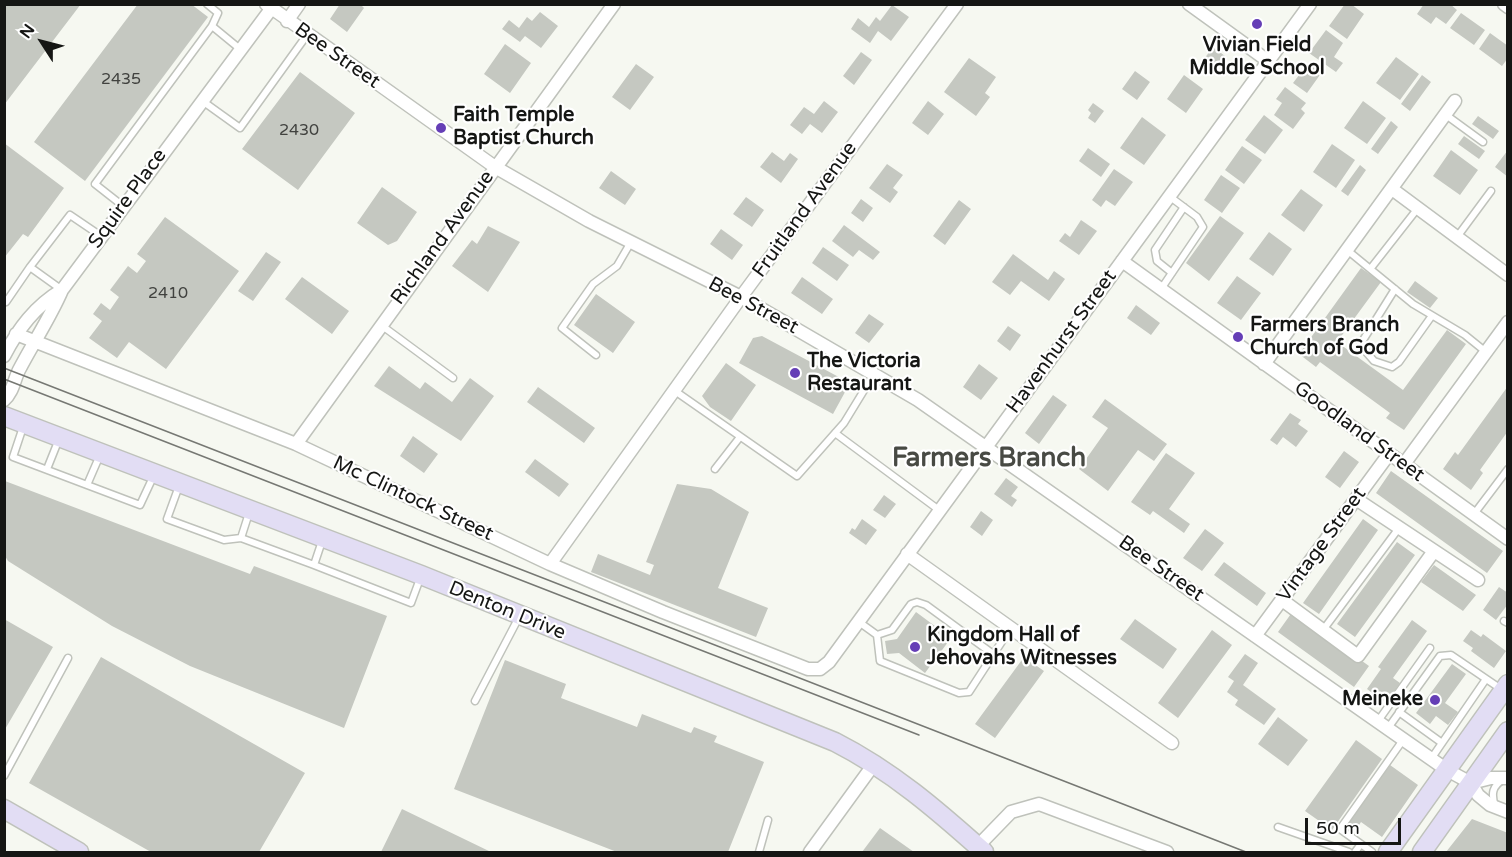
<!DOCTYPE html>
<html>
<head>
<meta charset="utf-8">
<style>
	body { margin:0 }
	#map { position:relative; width:1512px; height:857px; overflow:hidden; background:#f6f8f1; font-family:"Varela Round",sans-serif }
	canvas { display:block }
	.frame { position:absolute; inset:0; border:6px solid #151614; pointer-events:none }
	.north { position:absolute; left:12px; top:12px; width:60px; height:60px; -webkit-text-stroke:4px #fff; paint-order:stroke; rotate:306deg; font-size:16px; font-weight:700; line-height:24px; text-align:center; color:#151614 }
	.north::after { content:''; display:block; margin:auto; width:21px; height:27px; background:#151614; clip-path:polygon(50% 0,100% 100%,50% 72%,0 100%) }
	.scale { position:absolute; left:1305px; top:818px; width:96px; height:27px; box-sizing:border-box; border:3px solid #151614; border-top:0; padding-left:8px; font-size:18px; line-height:21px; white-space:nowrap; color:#151614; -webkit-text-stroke:4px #fff; paint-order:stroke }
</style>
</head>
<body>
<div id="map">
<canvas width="1512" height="857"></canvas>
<div class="frame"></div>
<div class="north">N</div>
<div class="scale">50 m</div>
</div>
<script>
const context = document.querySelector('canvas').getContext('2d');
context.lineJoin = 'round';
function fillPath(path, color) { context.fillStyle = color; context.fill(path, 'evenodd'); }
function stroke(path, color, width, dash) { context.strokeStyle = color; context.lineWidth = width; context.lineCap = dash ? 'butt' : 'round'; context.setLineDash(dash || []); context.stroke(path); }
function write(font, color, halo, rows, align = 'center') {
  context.font = font + ' "Varela Round",sans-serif'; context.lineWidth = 4.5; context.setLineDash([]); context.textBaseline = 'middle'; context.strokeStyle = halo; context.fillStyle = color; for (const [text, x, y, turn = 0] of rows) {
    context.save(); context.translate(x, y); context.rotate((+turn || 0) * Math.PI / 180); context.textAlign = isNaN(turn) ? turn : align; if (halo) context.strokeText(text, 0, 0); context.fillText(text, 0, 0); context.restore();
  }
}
fillPath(new Path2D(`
	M4,4h77l-77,101z
	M138,4h53l17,13 -123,164 -51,-39z
	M340,4h20l4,4 -17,24 -17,-13z
	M1345,4h6l13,10 -17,25 -18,-13z
	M1424,4h26l7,6 -11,14 -10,-7 -5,7 -14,-10z
	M892,5l17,12 -18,24 -13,-10 -8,12 -19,-14 7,-11 11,9 7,-10 4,4z
	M540,12l18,14 -17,22 -16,-12 -5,6 -18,-13 7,-9 10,8 8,-11 5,4z
	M1461,13l24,17 -11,15 -24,-17z
	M1326,30l17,13 -9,14 9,6 -7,9 -27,-19z
	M1490,33l18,13v12l-6,8 -23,-17z
	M505,44l26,19 -21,30 -26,-19z
	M1213,47l12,9 -12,16 -12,-9z
	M861,52l11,8 -18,25 -11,-9z
	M1396,57l23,17 -19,26 -24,-17z
	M969,58l27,19 -11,16 5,4 -14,19 -32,-24z
	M1309,62l13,10 -15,21 -14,-10z
	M636,64l18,13 -24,33 -18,-13z
	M1135,71l15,11 -13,18 -15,-11z
	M300,72l55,41 -57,77 -56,-41z
	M1184,75l19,14 -17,24 -19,-14z
	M1422,75l9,7 -21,29 -9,-7z
	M1285,87l21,16 -5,6 4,4 -12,16 -19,-14 8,-12 -6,-4z
	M824,101l14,11 -16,21 -12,-9 -8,10 -12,-9 14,-18 10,7z
	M928,101l16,13 -16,21 -16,-12z
	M1363,101l23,17 -19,26 -23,-16z
	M1093,103l11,8 -9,12 -7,-5 3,-5 -3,-3z
	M1264,115l19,15 -18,24 -20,-14z
	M1478,116l21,15 -6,8 -21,-15z
	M1142,117l24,18 -22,30 -24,-17z
	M1391,121l7,6 -20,27 -7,-5z
	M1464,136l21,15 -6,8 -21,-15z
	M4,143l60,45 -36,49 -5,-3 -19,24z
	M1332,144l23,16 -19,28 -23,-16z
	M1242,146l20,14 -18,24 -19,-14z
	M1088,148l22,16 -9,13 -22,-16z
	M1451,150l27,20 -18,25 -27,-19z
	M1508,150v27l-13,-10z
	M772,152l12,9 6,-8 8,6 -17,24 -21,-16z
	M887,164l16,11 -10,13 5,4 -8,11 -21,-15z
	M1360,165l6,5 -18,26 -7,-5z
	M1114,169l19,13 -18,24 -9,-6 -5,7 -9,-7z
	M611,171l25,18 -11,16 -26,-17z
	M1221,175l19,13 -18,25 -18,-13z
	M382,187l35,25 -20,29 -9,4 -31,-22z
	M1301,189l22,16 -19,27 -23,-17z
	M746,197l18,13 -12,17 -19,-13z
	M861,199l12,9 -10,14 -12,-9z
	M959,200l12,9 -26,36 -12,-9z
	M1220,216l24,17 -35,48 -23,-18z
	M165,217l74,54 -73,98 -37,-27 -12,16 -28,-20 13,-17 -9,-7 8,-11 9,7 9,-13 -9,-7 18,-24 9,7 9,-12 -9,-7z
	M1081,220l16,11 -18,24 -20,-14 6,-8 5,4z
	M844,225l36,27 -7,8 -14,-10 -6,7 -21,-16z
	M488,226l32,16 -32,50 -36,-26 20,-26 5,4z
	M721,229l22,16 -11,15 -22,-16z
	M1269,232l23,17 -19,27 -24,-17z
	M823,247l26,18 -12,16 -25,-18z
	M266,252l15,10 -28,39 -15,-10z
	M1013,254l35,26 6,-9 11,8 -16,22 -28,-20 -11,14 -18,-13z
	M1361,268l20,14 -44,60 66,48 44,-60 19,14 -62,86 -18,-12 4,-5 -70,-51 -4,5 -17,-13z
	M1237,276l24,17 -20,27 -24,-17z
	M302,277l47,34 -17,23 -47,-35z
	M802,277l31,22 -11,15 -31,-21z
	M1415,281l23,17 -8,10 -23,-16z
	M596,294l39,28 -22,31 -39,-28z
	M1136,305l24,18 -9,12 -24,-17z
	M869,314l15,10 -15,19 -14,-10z
	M1008,326l13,9 -11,16 -13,-10z
	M762,336l88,47 -17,31 -94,-51 14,-25z
	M726,363l30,22 -25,36 -21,-14 -8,-11z
	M979,364l19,14 -17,22 -18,-13z
	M389,366l31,23 5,-7 27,20 18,-24 24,18 -33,45 -87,-55z
	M1508,386v45l-28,39 3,3 -12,17 -28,-21 12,-17 3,3z
	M538,387l57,41 -11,15 -57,-41z
	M1053,395l14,10 -28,39 -14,-11z
	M1105,399l62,45 -13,17 -16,-11 -30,41 -29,-22 29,-41 -16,-11z
	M1290,413l11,7 -3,4 10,7 -12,16 -13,-10 -6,8 -7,-5z
	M413,436l25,18 -14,19 -24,-17z
	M1344,451l15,11 -19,26 -15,-11z
	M1166,453l29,20 -26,36 21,15 -6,9 -31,-22 -3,4 -19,-13z
	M535,459l34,25 -10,13 -34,-25z
	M1391,471l112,80 -16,22 -111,-80z
	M1006,478l12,9 -7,9 6,4 -5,7 -18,-13z
	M5,481l245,93 4,-8 133,50 -43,112 -154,-62 -78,-40 -104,-65 -3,-5z
	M677,484l34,5 38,23 -31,76 50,20 -12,29 -165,-65 7,-18 52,21 4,-10 -8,-3z
	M884,495l12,9 -11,14 -12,-8z
	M981,511l12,9 -11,16 -12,-9z
	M862,519l15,11 -11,15 -17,-12 3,-5 3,2z
	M1363,519l15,11 -59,84 -16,-11z
	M1205,529l19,14 -22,28 -19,-13z
	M1397,542l18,13 -60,82 -18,-13z
	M1224,562l42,31 -9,13 -43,-31z
	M1434,565l42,30 -13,16 -42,-29z
	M1499,587l9,6v11l-12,16 -13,-10z
	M1293,611l76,55 -15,21 -76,-55z
	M916,612l35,26 -26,35 -26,-20 -12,1 -2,-13 12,-2z
	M4,619l49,28 -49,84z
	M1135,619l42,30 -14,20 -43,-30z
	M1412,620l15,11 -34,47 7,5 -14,20 -19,-14 14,-20 -3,-2z
	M1212,630l20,15 -54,73 -20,-15z
	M1471,630l10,7 2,-3 23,17 -12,17 -23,-17 2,-3 -10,-7z
	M1245,654l13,9 -15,22 33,24 -12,16 -29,-20 3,-5 -11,-8 7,-11 -6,-4z
	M101,657l204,116 -46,79h-108l-122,-69z
	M1024,657l20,14 -49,67 -20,-14z
	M505,660l61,24 -5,14 76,29 5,-13 49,19 3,-6 23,9 -3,6 50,20 -36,90h-111l-163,-63z
	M1452,664l14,10 -21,29 13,9 -10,13 -12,-9 -6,8 -14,-11z
	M1278,717l30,23 -20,26 -30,-22z
	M1356,740l26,19 -50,71 -27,-19z
	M1390,765l28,20 -36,52 -21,-15 -4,6 -8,-6z
	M402,809l89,43h-110z
	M1472,819l36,14v19h-62z
	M880,828l34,24h-52z`), '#c5c8c1');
const lane = new Path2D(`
	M212,26l28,23
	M201,100l39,28 67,-93
	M1446,115l37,27
	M123,206l-28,-22 117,-158 6,-13 -11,-9
	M1457,237l34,-46
	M1347,250l66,54 52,31 21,17
	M1371,268l47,-60
	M1172,273l-15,-12 -2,-11 29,-43
	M1161,289l42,-62 -6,-10 -28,-21
	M1395,289l-35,56 14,16 18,6 7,-5 32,-45
	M62,290l-32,-23 40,-52 31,21
	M4,301l2,1 24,-35
	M381,325l72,53
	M596,355l-34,-27 31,-44 24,-18 14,-24
	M675,391l122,85 47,-53 30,-49
	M23,427l-10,30 127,48 14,-30
	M835,433l104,77
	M47,469l12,-30
	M715,469l25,-32
	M87,485l13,-30
	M179,486l-12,33 57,21 17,-2
	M249,513l-8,25 73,27
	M1474,514l34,-45
	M322,541l-8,24 97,38 10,-27
	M1504,621l4,2
	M859,622l18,13 15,-5 19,-26 6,-2 9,3 67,49
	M1323,630l76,-102
	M877,635l3,26 79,32 10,-1 43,-66
	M475,701l44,-84
	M1399,712l43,31
	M1378,721l52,-73
	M1388,728l52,-72 11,-1 50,34
	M1431,759l55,-80
	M4,776l64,-118
	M1495,806c-4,-12 -3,-20 9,-27
	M1278,827l71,25
	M759,852l9,-32
	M1355,852l6,-8
	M1372,852l-32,-23 63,-89`);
const street = new Path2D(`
	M266,4l229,163 94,54 152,76 177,103 529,370 24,13 7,12 12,10 18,7
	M1189,4l79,57
	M1504,4l4,3
	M287,21l12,-17
	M1392,189l116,86
	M1122,261l386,278
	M16,334l280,110 254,120 113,48 145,57h12l9,-7 481,-658
	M4,356c14,-27 31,-50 58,-66
	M1264,364l191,-263
	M4,400c9,-8 10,-20 15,-30 14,-27 31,-52 43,-80l209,-281
	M296,444l318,-440
	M1404,464l104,-142
	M1356,499l122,81
	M907,554l265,189
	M550,564l191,-267 216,-293
	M1282,600l76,56 76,-105
	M1255,636l134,-182
	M1471,783l20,-5h17
	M977,847l34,-35 28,-8 128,48
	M810,852l64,-88`);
const secondary = new Path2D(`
	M4,416l417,159 414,167c57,29 102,68 149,110
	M4,809l75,43
	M1388,852l120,-168
	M1422,852l86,-121`);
stroke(lane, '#bfc2bb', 9);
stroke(street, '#bfc2bb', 15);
stroke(secondary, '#bfc2bb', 21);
stroke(lane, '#fff', 6);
stroke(street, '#fff', 12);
stroke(secondary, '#e2ddf4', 18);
stroke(new Path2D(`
	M4,368l1242,484
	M4,379l915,356`), '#767873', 1.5);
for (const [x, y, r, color] of [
	[1257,24,6,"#653eb6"],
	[441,128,6,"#653eb6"],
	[1238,337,6,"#653eb6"],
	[795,373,6,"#653eb6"],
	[915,647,6,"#653eb6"],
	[1435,700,6,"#653eb6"]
]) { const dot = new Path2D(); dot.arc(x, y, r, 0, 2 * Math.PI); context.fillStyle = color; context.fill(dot); stroke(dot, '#fff', 2); }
write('16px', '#41423f', null, [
	["2435",121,80],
	["2430",299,131],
	["2410",168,294]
]);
write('bold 20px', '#151614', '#fff', [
	["Vivian Field",1257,46,"center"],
	["Middle School",1257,69,"center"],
	["Faith Temple",453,116],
	["Baptist Church",453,139],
	["Farmers Branch",1250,326],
	["Church of God",1250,349],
	["The Victoria",807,362],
	["Restaurant",807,385],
	["Kingdom Hall of",927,636],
	["Jehovahs Witnesses",927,659],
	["Meineke",1423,700,"right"]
], 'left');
write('20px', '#151614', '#fff', [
	["Bee Street",337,56,35],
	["Squire Place",128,199,-54],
	["Fruitland Avenue",805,210,-54],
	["Richland Avenue",443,238,-54],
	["Bee Street",753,306,28],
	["Havenhurst Street",1062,342,-54],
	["Goodland Street",1359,432,36],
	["Mc Clintock Street",413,499,25],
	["Vintage Street",1322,545,-54],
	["Bee Street",1161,569,35],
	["Denton Drive",507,611,22]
]);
write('bold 26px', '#484a44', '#fff', [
	["Farmers Branch",989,459]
]);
</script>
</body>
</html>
